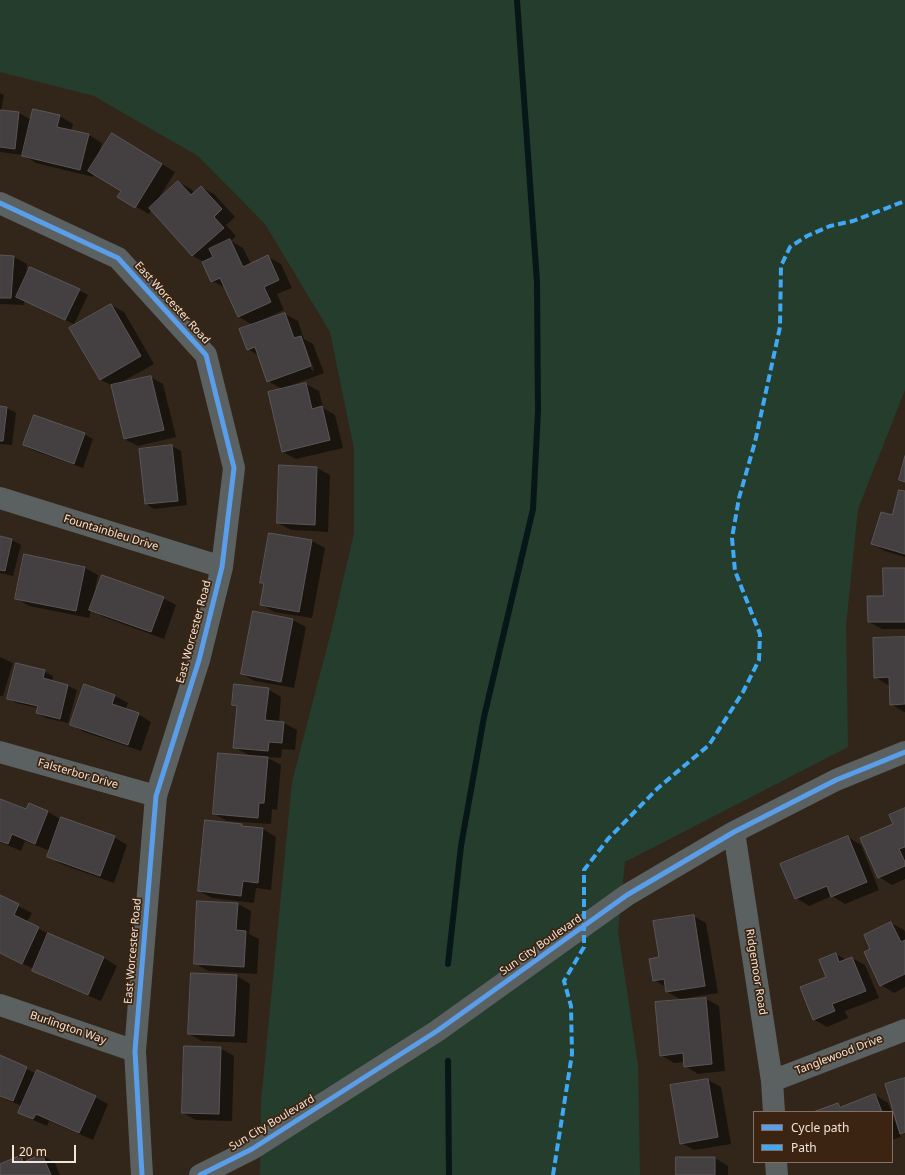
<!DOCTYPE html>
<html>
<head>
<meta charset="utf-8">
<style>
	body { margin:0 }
	#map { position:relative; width:905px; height:1175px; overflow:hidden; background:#32261b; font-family:"Noto Sans",sans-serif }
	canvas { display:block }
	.legend { position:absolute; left:753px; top:1111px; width:140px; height:52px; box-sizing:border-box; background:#3b2512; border:1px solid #857162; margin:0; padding:5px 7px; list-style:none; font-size:12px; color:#f3e4d9 }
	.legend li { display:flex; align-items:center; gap:8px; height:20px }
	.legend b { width:20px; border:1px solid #857162 }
	.scale { position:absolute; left:12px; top:1145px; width:64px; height:18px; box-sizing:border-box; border:2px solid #f3e4d9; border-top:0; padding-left:5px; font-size:12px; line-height:14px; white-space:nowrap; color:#f3e4d9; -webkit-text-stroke:3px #3b2512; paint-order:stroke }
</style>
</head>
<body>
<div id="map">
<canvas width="905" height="1175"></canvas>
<ul class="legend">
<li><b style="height:5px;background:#5a9eea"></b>Cycle path</li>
<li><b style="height:5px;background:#3fa9f5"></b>Path</li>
</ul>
<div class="scale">20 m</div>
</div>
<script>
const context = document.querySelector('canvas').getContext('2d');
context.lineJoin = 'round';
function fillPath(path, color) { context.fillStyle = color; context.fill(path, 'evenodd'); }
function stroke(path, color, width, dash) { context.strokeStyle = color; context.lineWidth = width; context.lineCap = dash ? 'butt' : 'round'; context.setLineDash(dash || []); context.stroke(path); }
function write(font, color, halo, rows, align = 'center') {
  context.font = font + ' "Noto Sans",sans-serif'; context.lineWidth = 3.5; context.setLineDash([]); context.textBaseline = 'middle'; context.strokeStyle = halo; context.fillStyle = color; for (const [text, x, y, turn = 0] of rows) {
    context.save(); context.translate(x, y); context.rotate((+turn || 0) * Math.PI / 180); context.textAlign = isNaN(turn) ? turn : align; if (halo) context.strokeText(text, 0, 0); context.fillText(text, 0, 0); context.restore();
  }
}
fillPath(new Path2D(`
	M0,0h905v390l-47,119 -12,117 2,121 -223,115 -7,69 20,134 2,110h-380l1,-73 31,-320 40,-154 22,-95v-84l-24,-117 -65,-108 -67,-68 -104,-60 -94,-24z`), '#253d2c');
fillPath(new Path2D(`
	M0,93l4,2 -3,16 18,2 13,7 28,-4 13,8 -2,7 18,4 13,8 -4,13 27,-14 50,30 -18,29 22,-19 13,8 2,3 7,-6 13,7 21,23 -9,8 10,11 -5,5 12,7 8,16 17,-7 13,7 11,24 -15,6 7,16 -27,12v2l28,-10 13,7 6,18 9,5 11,29 -38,14v1l20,-4 13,7 4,17 12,7 8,33 -47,11 -13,-7 -14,-59 13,-4 -14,-8 -9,-25 -11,-7 5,-24 -14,-8 -13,-29 -14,-7 -10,-20 -9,-5 -42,-46 -2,4 -30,-17 3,-6 -28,-17 -1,3 -57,-14 -13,-8 -23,-3zM302,342h2l10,28 -2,1z
	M0,256l14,1 13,7 -1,14 53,12 9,5 -14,29 -50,-23v4l-24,-1z
	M111,305l13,7 30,52 -34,19 30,-6 13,7 13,53 -38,9 -14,-7 -12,-53 -12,-7z
	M0,407l7,1 9,5 -4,32 -12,-1z
	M84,434l9,5 -10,29 -51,-18 -8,-5z
	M172,446l9,5 6,54 -33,4 -8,-5z
	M280,466l37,2 13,7 -2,57 -37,-2 -13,-7z
	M905,492v65l-20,-6 -13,-7 20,-28z
	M0,537l12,3 9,5 -8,31 -13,-3z
	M312,541l13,7 -13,70 -38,-6 -13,-8 4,-20 -3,-2z
	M25,555l60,13 13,7 -5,25 70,-2 13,7 -12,34 -60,-22 -13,-7 -2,8 -60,-12 -13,-8z
	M905,569v60h-23l-13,-7 15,-25z
	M293,620l13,7 -12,61 -39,-7 -13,-7z
	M905,638v74h-1l-13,-8 -1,-19h-2l-13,-8z
	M0,657l13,6 -10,33h-3z
	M44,671l9,5 -1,5 16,5 9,4 -9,33 -22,-5 -9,-5 1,-5 -22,-5 -8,-5z
	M268,689l13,8 -2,25 5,1 13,7 -2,20 -13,-1 -1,9 -15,-1 15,8 -4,45 -5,-1 -1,15 -44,-3 -13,-7 36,-58 -16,-9 4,-39 -5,-3z
	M115,696l13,7 -3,7 13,4 13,8 -10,29 -57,-19 -13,-8z
	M0,800l27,10 21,2 14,8 52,17 13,8 -13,38 -53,-19 -13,-8 2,-5 -25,-10 -4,10 -21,-9z
	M905,809v70l-13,6 -13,-8 15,-53z
	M241,825l4,3 18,1 13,8 -5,53 -15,-2 -2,15 -42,-5 -13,-7z
	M848,837l13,8 18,45 -34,14 -13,-8 -23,10 -13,-8z
	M0,897l32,16 -5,9 25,14 52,22 13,8 -16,35 -55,-23 -13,-8 1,-1 -34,-16z
	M238,904l13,7 -2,23 10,5 -2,35 -49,-3 -13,-8z
	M693,916l13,7 12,70 -38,6 -13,-7 -1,-5 -12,-7 7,-22z
	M891,923l13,7 1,2v55l-11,6 -13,-8 -9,-36z
	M836,954l10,6 6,-2 13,7 14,33 -34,13 3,7 -21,9 -14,-8z
	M237,976l13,8 -3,59 -45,-2 -13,-7z
	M706,999l13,7 6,65 -27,3 -13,-8v-4l-11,1 -13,-8 -5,-52z
	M220,1048l14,8 -2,65 -36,-1 -13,-7z
	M0,1056l37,18 58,23 13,7 -15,36 -44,-19 -2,5 -14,-6 -13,-8 2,-6 -22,-9z
	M708,1080l13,7 10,57 -37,6 -13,-7z
	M875,1095l13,8 4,9h-76l22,-8 5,3z
	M892,1113l9,24 -9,3z
	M42,1155l13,8 5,12h-60v-10l20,-9 8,5z
	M715,1158l13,8v9h-51z`), '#0007');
stroke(new Path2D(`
	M448,964l13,-118 23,-129 49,-208 5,-98 -1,-129 -20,-282
	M448,1061l1,114`), '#071718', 6);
const building = new Path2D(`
	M33,109l27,6 -3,12 32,7 -9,36 -58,-14z
	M0,110l19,2 -4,37 -15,-2z
	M112,133l50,31 -27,44 -18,-11 4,-6 -33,-20z
	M178,181l13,14 10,-9 21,23 -8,8 10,11 -32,28 -43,-48z
	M230,239l13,28 25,-12 11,25 -15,7 7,15 -33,15 -18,-39 -9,4 -9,-20 11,-5 -4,-8z
	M0,255l14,1 -3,42h-11z
	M30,267l50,22 -15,31 -49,-23z
	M111,304l30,52 -41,24 -31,-52z
	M285,313l9,25 7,-2 10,30 -44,16 -12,-35 -8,3 -8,-21z
	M151,376l13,54 -40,9 -13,-54z
	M306,383l6,26 10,-3 8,34 -48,12 -14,-60z
	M0,406l7,1 -4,34h-3z
	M34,415l51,18 -11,31 -51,-19z
	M172,445l6,56 -33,3 -6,-55z
	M905,456v26l-6,-2z
	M279,465l38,2 -2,58 -38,-2z
	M899,490l6,1v63l-34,-10 10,-32 11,3z
	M269,533l43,7 -13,72 -39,-7 4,-22h-4z
	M0,536l12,3 -7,32 -5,-1z
	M24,554l61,13 -9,44 -61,-12z
	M883,568h22v54h-37l-1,-26h16z
	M102,575l62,22 -13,35 -62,-22z
	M253,611l40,8 -12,63 -40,-8z
	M905,637v67l-15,1 -1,-28 -15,1 -1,-40z
	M16,663l29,7 -2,8 25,7 -8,34 -24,-6 2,-7 -31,-7z
	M84,684l31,11 -3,9 27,9 -11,32 -58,-20z
	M234,684l35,4 -4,32 19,2 -2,21 -13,-1 -1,9 -35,-3 4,-42 -5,-1z
	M218,753l50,4 -4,46h-5l-1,15 -45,-4z
	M0,799l26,10 3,-6 19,8 -13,33 -23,-10 -4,10 -8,-3z
	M905,808v39l-6,2 6,13v4l-27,12 -18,-40 33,-14 -4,-9z
	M61,817l54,19 -15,40 -53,-19z
	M205,820l37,4 -1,2 22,2 -5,55 -15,-2 -2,15 -43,-5z
	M848,836l19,46 -36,15 -4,-11 -32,13 -15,-35z
	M0,895l19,9 -5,11 25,12 -17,37 -22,-11z
	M197,901l41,2 -2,27 10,1 -2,36 -50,-3z
	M694,915l11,71 -39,6 -2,-13 -11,2 -4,-22 10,-2 -6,-36z
	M891,922l10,20 4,-2v34l-25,12 -16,-34 6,-3 -6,-14z
	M48,933l56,24 -16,38 -56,-24z
	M836,953l3,9 13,-5 14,34 -34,13 3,7 -22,9 -13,-33 26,-10 -7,-17z
	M191,973l46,2 -3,61 -46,-2z
	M706,998l6,66 -28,3 -1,-14 -23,3 -5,-54z
	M184,1046l37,1 -2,67 -37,-1z
	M0,1055l27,12 -14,34 -13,-5z
	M37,1070l59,26 -17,37 -43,-19 -3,5 -15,-6z
	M905,1078v54l-5,2 -15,-50z
	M708,1079l10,58 -38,7 -10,-59z
	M875,1094l7,18h-69l25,-9 2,4z
	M42,1154l9,21h-51v-11l21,-9 2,7z
	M676,1157h39v18h-39z`);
fillPath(building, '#443f41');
stroke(building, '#5b5658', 1);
stroke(new Path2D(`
	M0,203l118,55 88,97 28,113 -12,99 -23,93 -43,136 -21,255 7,124
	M0,498l222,69
	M0,752l156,44
	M734,832l38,249 2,31
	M0,1005l135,46
	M772,1081l133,-51
	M776,1162l1,13
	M200,1175l52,-26 185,-118 190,-136 107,-63 102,-52 69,-28`), '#5b6061', 22);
stroke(new Path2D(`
	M553,1175l19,-121 -1,-48 -7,-25 20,-34v-77l24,-31 50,-51 51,-43 34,-53 16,-32 1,-26 -25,-63 -3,-33 7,-40 16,-56 25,-115 1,-61 9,-19 17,-11 23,-10 23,-5 52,-20`), '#3fa9f5', 4, [8, 4]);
stroke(new Path2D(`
	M0,203l118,55 88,97 28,113 -12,99 -23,93 -43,136 -21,255 7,124
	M200,1175l52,-26 185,-118 190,-136 107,-63 102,-52 69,-28`), '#5a9eea', 5);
write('11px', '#f3e4d9', '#3b2512', [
	["East Worcester Road",172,303,48],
	["Fountainbleu Drive",111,533,17],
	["East Worcester Road",194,632,-75],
	["Falsterbor Drive",78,774,16],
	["Sun City Boulevard",541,945,-35],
	["East Worcester Road",133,951,-85],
	["Ridgemoor Road",756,972,81],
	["Burlington Way",68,1028,19],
	["Tanglewood Drive",839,1055,-21],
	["Sun City Boulevard",272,1123,-31]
]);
</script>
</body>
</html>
